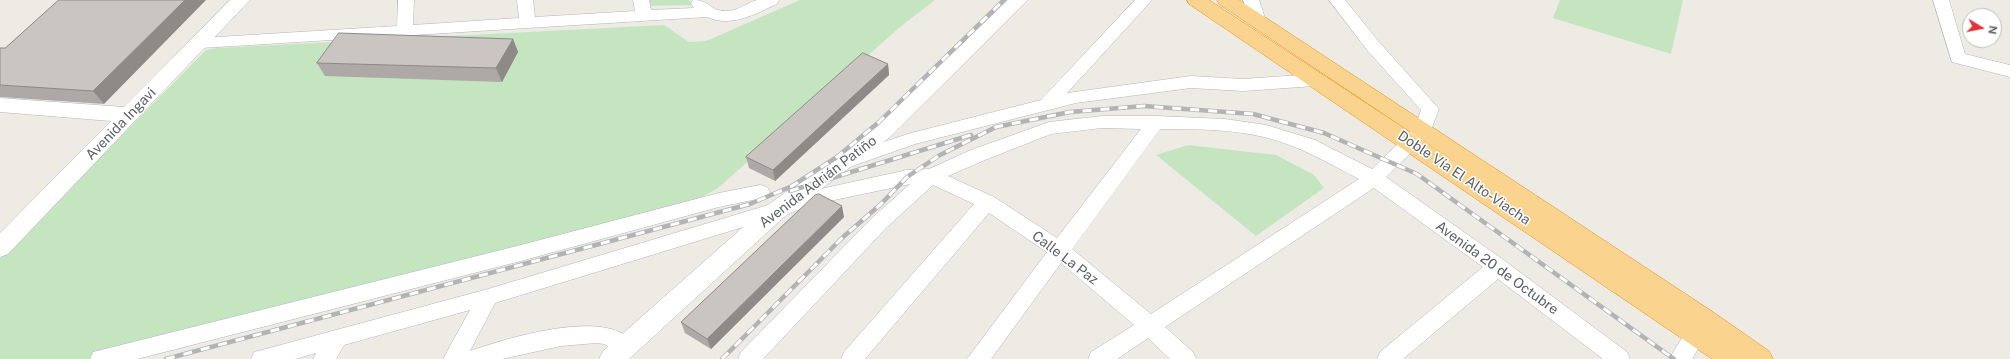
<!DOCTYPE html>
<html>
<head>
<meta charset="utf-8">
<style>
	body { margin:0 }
	#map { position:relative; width:2010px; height:359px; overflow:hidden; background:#eeebe4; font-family:"Public Sans",sans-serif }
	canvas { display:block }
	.north { position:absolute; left:1962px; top:8px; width:40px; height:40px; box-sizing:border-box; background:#fff; border:1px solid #bebfc1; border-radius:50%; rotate:100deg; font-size:11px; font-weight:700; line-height:16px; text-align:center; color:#5c6064 }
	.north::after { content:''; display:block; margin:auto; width:14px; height:18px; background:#e43338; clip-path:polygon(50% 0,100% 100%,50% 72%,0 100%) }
</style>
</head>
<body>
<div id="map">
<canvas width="2010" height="359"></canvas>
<div class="north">N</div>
</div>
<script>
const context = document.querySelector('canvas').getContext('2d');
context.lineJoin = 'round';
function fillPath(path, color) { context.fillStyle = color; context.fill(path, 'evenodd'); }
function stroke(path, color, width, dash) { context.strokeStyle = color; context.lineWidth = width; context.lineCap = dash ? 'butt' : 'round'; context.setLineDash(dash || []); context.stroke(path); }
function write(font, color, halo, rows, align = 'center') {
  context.font = font + ' "Public Sans",sans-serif'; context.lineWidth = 3; context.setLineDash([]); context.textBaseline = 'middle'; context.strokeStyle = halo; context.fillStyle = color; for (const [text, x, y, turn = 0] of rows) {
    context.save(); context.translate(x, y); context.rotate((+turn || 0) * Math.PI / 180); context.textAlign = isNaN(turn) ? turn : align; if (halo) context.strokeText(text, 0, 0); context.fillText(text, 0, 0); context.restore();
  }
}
fillPath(new Path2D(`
	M646,0h43l5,5 -46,1z
	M800,0h135l-35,27 -182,161 -16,9 -22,8 -588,154h-92v-101l206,-208 12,-2 446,-23 25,17 17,-1z
	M1560,0h123l-12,54 -118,-36z
	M1188,145l88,10 38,20 10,13 -68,48 -100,-81z`), '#c5e5c1');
const street = new Path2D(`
	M398,0h16l-1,25 106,-7 -2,-18h16l2,17 100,-6 -2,-11h16l2,10 43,-2 -3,-4 2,-4c16,0 18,11 32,11 12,1 21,-8 32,-11 7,0 15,0 22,0l-2,4c-22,10 -46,24 -70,13l-506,31 -6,-1 -2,-4 2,-4 6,-1 196,-12z
	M1135,0h17l-85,93 124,-17 52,3 72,-5 6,2 3,4 -3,4 -6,2 -72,5 -52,-3 -115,15 -161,41 -71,25 -7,-2 -2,-5 2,-5 74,-24 130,-33z
	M1243,0h16l7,21 -2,4 -6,1 -6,-1z
	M1329,0h16l34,42 60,67 -10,26 -43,42 119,84 122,91 3,7h-27l-105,-80 -95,80h-26l3,-7 103,-85 -109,-79 -209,139 28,25 3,7h-26l-22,-21 -31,21h-29l3,-7 43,-27 -73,-62 -70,96h-24l80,-107 -58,-39 -124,146h-24l3,-7 130,-148 -41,-19 -47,43 -123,131h-25l3,-7 131,-134 38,-34 -85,18 -330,101 -25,48c35,-12 144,-47 166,-4l-3,6 -8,3 -21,-12 -8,-1 -35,3 -59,13h-59l27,-49 -126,35 -8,14h-23l3,-6 -21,6h-44l3,-7 8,-2 226,-61 337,-101 82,-18 22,-1 42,-19 78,-28 53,-6h54l69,3 41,6 49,15 57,29 43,-42 6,-17 -54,-60zM1102,128l39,1 -84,109 -63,-41 -46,-21 37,-16 66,-26zM1160,129c35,0 70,0 104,8 34,8 64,26 95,42l-208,135 -79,-65z
	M1933,0h16l16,54 45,11v12l-58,-15z
	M760,185l7,2 3,5 -3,5 -48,10 -202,55 -380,97h-47l3,-7 424,-106 202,-53z
	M1696,325l8,3 3,6 -15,25h-23l19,-31z`);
const secondary = new Path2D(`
	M230,0h20l-242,254 -8,3v-24l111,-112 -111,-9v-14l124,9z
	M1008,0h20l-138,137 -106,80 -155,142h-30l4,-8 165,-146 108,-78z`);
const highway = new Path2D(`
	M1187,0h22l248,163 -238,-159 -2,-4h22l474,312 56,39 4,8h-61l-523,-355z`);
stroke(street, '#b1b5b8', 1);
stroke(secondary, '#b0b4b8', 1);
stroke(highway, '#eb8c06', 1);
fillPath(street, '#fff');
fillPath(secondary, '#fff');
fillPath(highway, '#fad38f');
const rail = new Path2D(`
	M790,191l181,-56
	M166,359l584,-155 42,-18 45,-29 42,-35 125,-122
	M722,359l120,-121 39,-34 26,-27 33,-22 56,-28 74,-15 74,-6 109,8 71,19 93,41 257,185`);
stroke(rail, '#b2b3b4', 4.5);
stroke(rail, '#fff', 3, [9]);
fillPath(new Path2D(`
	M59,0l45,104 -104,-7v-49h5z
	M513,39l5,13 -16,30 -177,-6 -8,-13z
	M888,64l1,11 -114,106 -26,-13 -3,-11z
	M844,217l-133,132 -26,-16 -4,-11z`), '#aea9a6');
fillPath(new Path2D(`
	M185,0h21l-102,104 -11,-13z
	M513,39l5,13 -16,30 -6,-14z
	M888,64l1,11 -114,106 -2,-11z
	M842,206l2,11 -133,132 -4,-10z`), '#8d8a87');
const building = new Path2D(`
	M59,0h126l-92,91 -93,-6v-37h5z
	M339,33l174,6 -17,29 -179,-5z
	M863,53l25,11 -115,106 -27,-13z
	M819,194l23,12 -135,133 -26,-17 134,-127z`);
fillPath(building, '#cac5c1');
stroke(building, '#8d8a87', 1);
write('14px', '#5c6064', '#fff', [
	["Avenida Ingavi",121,124,-46],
	["Doble Vía El Alto-Viacha",1464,178,34],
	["Avenida Adrián Patiño",818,182,-37],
	["Calle La Paz",1065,258,37],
	["Avenida 20 de Octubre",1497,268,36]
]);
</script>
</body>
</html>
